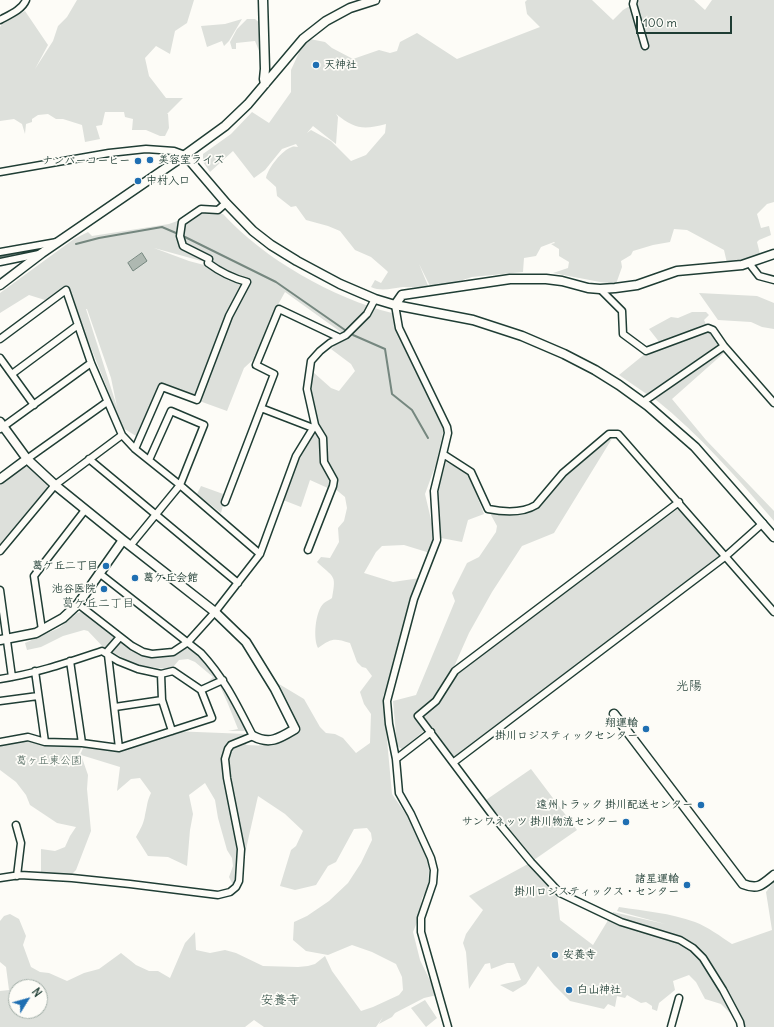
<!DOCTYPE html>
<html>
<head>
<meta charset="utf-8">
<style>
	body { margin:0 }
	#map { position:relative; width:774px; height:1027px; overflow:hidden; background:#fdfcf7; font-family:Delius,sans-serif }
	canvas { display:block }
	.north { position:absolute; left:8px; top:979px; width:40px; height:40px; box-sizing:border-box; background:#fdfcf7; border:1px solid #a4b0a9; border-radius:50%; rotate:53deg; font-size:11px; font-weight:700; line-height:16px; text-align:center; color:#1f3d34 }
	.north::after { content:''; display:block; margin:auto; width:14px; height:18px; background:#1f6fb2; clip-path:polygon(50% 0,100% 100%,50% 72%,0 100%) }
	.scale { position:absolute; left:636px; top:16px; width:96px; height:18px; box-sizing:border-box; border:2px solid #1f3d34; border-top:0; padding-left:5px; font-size:12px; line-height:14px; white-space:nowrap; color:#1f3d34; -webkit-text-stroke:3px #fdfcf7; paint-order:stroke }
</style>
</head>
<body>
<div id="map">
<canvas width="774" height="1027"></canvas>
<div class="north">N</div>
<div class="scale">100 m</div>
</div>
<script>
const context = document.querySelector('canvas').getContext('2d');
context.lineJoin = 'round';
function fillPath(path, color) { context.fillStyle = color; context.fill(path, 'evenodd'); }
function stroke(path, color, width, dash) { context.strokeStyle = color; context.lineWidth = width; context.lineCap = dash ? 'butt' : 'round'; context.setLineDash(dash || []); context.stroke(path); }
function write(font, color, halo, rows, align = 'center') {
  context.font = font + ' Delius,"Klee One",sans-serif'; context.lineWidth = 3.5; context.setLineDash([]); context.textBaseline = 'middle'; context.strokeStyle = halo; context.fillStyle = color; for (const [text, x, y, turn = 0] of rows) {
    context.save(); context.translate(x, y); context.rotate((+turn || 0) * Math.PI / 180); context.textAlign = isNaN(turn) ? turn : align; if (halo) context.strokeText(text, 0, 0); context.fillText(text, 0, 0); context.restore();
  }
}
fillPath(new Path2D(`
	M77,0h117l-7,23 -12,8 -5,23 -14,-8 -11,12 4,18 17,22h17l-16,16h1l1,14 -4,8h-5l-14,-6h-14l1,-11 -8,-2 -1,-5h-19l-3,13 -6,1 4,13 -15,3 -3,-17 -19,-6h-7l-8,-5 -10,1 -6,4v3l-6,2 -1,10 -3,-10 -8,-5 -14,2v-94l3,-4 22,-12 23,34 -13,24 18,-28 5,-15 9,-9z
	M527,0h65l21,20 10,-10 17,-10h54l11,10 7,-10h62v202l-7,2 -10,10 4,14 8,-2 2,9 -12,5 -2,2 3,12 -14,7 -19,2 -3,-13 -37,-20 -13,-1 -4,13 -17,3 -20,6 -2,4 -10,6 1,6 -6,17 -16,-2 -47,-9 15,-5 1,-6 -10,-6v-7l-8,-5 4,-1 -1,-1 -13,5 -5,9 -12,2 -1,14 -51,5 -40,13 -13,-26 10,24c-8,0 -17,-1 -26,-1 -11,1 -21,5 -32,0l4,-7 6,3 7,-11 -2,-2 -15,-13 -16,-7 -15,-19 -12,-5 -22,-6 -10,-14 -5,1 -14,-11 -1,-9 -10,-9c2,-10 16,-28 26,-31 2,-1 4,0 6,0l-2,-3 -14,5 -17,21 -11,8 -21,-27 -23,21 -7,-10v-8l28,-20 21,-22 17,11 22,-31v-22l10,-22 9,-9 15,3 7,6 21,11 26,-9 11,3 7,-2 3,-9 17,-9 40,26 83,-32 -13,-13 -2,-12zM336,114c19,15 27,16 50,10l-1,9 -19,22 -15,6 -20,-20 -20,-11 -4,3 6,-7 23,18 2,-27z
	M242,19l-13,22 -5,5 -2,-5 -15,6 -6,-21 24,-2z
	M247,19h8l6,5 1,34 -7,-17 -19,2v6h-4l-2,-7 7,-13z
	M195,213l28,1c41,45 110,84 169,99l17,44 35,71 -8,36 -11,30 8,34 1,13 -4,12 -26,-8 -22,1 -6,6 -12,21 29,9 27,-4 -2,3 -22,88 -13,27 9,98 22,32 12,28 3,16 -1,18 -6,10 -4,22 -5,12 7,28 17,35 -13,3 -29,15 -3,4 -13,7 4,-7 -7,10h-112l-10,-7 -9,7h-245v-36l9,-1 -3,-23 -6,-5v-41l4,-5 6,-2 9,5 7,17 -3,9 8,22 9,5 9,1 18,8 17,-8 15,-4 22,-16 15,12 13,6h9l12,7 15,-35 10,-11 1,18 14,3 15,-3 11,3 27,13 35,1 10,-1 7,-2 10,-8 7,15 29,40 12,-4 26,-12 4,-5 -1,-13 -6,-13 -24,-12 -20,-7 -24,10 -22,-4 -13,-11 1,-18 13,-6 22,-15 19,-18 13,-20 11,-23 -1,-7 -4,-5 -13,1 -18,33 -8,4 -12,19 -21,5 -15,-4 11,-36 5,-4 7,-15 -18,-17 -27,-18 -16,71 -9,18 -4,-8 4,-11 -1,-8 -5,-8 -9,-32 -3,-18 -10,-17 -16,12 4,19 -3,16 -3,36 -19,-9 -20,-1 -12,-19c4,-7 8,-14 9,-22 2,-8 2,-14 6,-22l-11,-15 -9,1 -14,12 3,-24 -39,-12 7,20 -1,14 4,42 -15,39 -5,5h-30v-26l14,2 10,-4 5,-11 6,-9 -19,-4 -27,-18 -4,-10 -10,-13 -16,-12v-25l28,-8 56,6 -8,15 -10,12 14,-15 4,-9 37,4 51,-19 75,3 -1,11c26,2 33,-2 55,-16l-22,-45 25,15 16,28 6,6 9,1 8,4 13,15 14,-10 1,-29 -7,-10 -4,-12 12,-16 -6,-8 -4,-1 -5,-5 -7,-19c-16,-5 -18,-5 -32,5 -5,-9 -3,-37 6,-45 2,-2 6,-3 8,-5 5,-25 1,-20 -15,-36l4,-5 9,1 9,-16 -1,-14 6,-7 3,-13 -2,-11 -11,-9 -4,1 -20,-9 -9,27 -18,-7 16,-43 14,-29 -5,-35 5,-21 18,16 8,3 16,-20 -4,-7 -20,-15 4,-4 14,-7 -64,-46 -16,29 -13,36 -12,11 -17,43 -69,-25 -22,50 -13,-8 -56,-140 -22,12 -16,-5 -29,18v-20l74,-54 14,-7 4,4 77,-12 11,-4zM154,248l51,14 -1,3 -15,-4zM87,309l24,69 6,29 -31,-98zM16,987h24v24h-24z
	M699,293l58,3 17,7v26l-12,-2 -11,-5 -33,-2z
	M692,312h14l3,3 -5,5 3,6 -47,17 -11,-14 22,-12 7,1z
	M707,331l6,4 6,7v4l-71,49 -29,-20 27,-22z
	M722,350l3,2 -53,47 34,41 68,71v10c-37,-43 -74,-86 -119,-122z
	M613,437l-59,96 -32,13 -30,46 -23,41 -16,36 -20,30 -19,17 10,15 -22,18 -5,-3 -4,-45 23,-6 39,-94 -3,-8 15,-30 12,-6 17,-25 1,-6 -6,-11 1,-4 38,-1 34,-36 41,-36z
	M446,462l22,11 16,41 -16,6 -6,22 -21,-4 -4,-45z
	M28,466l19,18v4l-47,56v-60l23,-17z
	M201,486l25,9 -5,18 -24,-19z
	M679,508l40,48 -211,165 -51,36 -4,-1 -29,-39 14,-13 20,-33z
	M84,611l31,26 -10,12 -17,-18 -4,-1 -21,6 -22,11 -14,3 -2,-7 34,-15 18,-15z
	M120,641c13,10 31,20 49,15 6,-2 12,-6 17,-8 14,4 23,19 32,29l-3,6 -9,1 7,-7 -18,-15 -7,-3 -9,1 -5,6 -8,3 -30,-4 -24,-13z
	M220,686h2l6,7 20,38h-20l10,-2 -10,-25z
	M531,769l46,61 -46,32 -48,-60z
	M528,864l29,30 3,26 33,25 20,-33 52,12 -48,-13 2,-4c26,4 51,6 76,15 13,5 25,14 37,22l40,-14 -6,-38 8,-10v145h-30l-23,-23 -16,-5 -9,-17 -7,-7 -16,6 2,9 -16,13 -2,8 -5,-2v-3l-6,-4 -5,1 -14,-8 -2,3 -8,-2 -2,11 -7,-3 -4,5 -34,-8 -16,-16 -16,-19 -12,18 -13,8 -13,-7 21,-5 -7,-17h-7l-16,6 -1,-6 -5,1 -16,25 -3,-37 -3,-9 3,-9 17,-24 -14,-14z
	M425,1000l12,18 -11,9 -15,-19z`), '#dde0db');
const water = new Path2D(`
	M142,253l5,8 -14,10 -5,-8z`);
fillPath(water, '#aeb8b1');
stroke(water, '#75877f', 1);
stroke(new Path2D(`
	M183,236l93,46 69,48
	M76,244l23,-6 63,-11 14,6
	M0,257l27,-6
	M353,335l32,14 7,45 20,16 16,28`), '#75877f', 2);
const street = new Path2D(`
	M634,0l-1,4 12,42
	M0,20c9,-5 22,-10 26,-20
	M0,172l109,-19 37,-4 28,2 11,4
	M0,252l57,-10
	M0,262l39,-8
	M749,263l10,13 15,4
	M600,289l22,22 1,23 23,17 62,-23 5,2 11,16 50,57
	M395,305l4,23 48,99 1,6 -5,21 -9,37 3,49 -23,59 -27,102 2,23 7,35 3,34 12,21 20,44 3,12 -1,13 -12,35v14l27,95
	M0,339l66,-49 25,73 31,72 13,14 45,36 80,69
	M0,358l34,47
	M12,374l66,-49
	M643,402l81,-56
	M261,408l52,20
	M0,429l91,-66
	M135,449l27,-62 35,13 32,-84 18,-34c-15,-4 -27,-10 -39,-19l1,-4 -26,-13 -3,-10 2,-14 19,-13 17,1 8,-7
	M443,454l28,18 17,37c15,3 35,4 48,-4l27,-32 46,-39h9l156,178
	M27,459l80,-57
	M89,459l149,124
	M225,502l49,-128 -18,-9 23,-56 61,29
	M679,502l-224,169 -19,30 -18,15 75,100 38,46 29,31 61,29 59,18 13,8 10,10 20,32 17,32 1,5
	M130,546l50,-61 24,-60 -33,-14 -22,49
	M308,550l25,-64 1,-6 -10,-18 -1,-24 -8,-13
	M0,551l55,-66 67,-50
	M0,590l12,87
	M78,604l54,42 11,6 9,2 21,-2 15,-10 27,-30 45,-58 36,-98 19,-31 -8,-36 4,-28 9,-10 10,-8 16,-8 21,-21 8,-15
	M42,630l-8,-54 51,-66
	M106,653l14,-16
	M108,655l11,93
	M70,661l12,82
	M35,671l10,71
	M161,674l1,26 10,31
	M0,679c35,-5 69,-17 102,-28l16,10 20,8 23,5 12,-3 28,19 11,28 -93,30 -37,-5 -37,-1 -17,-5 -28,5
	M201,690l22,-10
	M0,701l38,-5
	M115,707l47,-7
	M396,759l35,-27
	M454,762l272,-206 37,-33
	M16,825l5,18 -4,33
	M0,878l20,-3 52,3 58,6 88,11 12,-3 6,-5 3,-6 2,-32 -14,-71 -2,-19 3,-10 3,-4 22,-9c-16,-31 -28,-57 -52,-83l-102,-80
	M671,1027l8,-29`);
const secondary = new Path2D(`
	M263,0l2,69 -1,10 1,5
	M185,155l41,48 27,28 18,14 26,16 43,23 35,15 20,6 78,15 49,16 42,18 31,16 24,15 29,21 47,41 79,90
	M0,285l42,-32 143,-98 40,-29 23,-22 55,-65 23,-18 24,-13 25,-8
	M395,305l7,-10 108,-16h36l16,2 26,7 12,1 15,-1 22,-3 40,-14 65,-6 32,-11
	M0,422l27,37 28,26 68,55 92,72 31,30 29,47 20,40c-15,9 -25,16 -42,7
	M0,479l27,-20
	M0,640l36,-7 27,-15 15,-14 45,-64
	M614,714l129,170c15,6 19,1 31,-9`);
stroke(street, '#1f3d34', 9);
stroke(secondary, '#1f3d34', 11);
stroke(street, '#fdfcf7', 6);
stroke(secondary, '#fdfcf7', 8);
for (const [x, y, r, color] of [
	[316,65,4,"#1f6fb2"],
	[150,160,4,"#1f6fb2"],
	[138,161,4,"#1f6fb2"],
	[138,181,4,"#1f6fb2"],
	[106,566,4,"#1f6fb2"],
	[135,578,4,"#1f6fb2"],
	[104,589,4,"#1f6fb2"],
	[646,729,4,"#1f6fb2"],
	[701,805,4,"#1f6fb2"],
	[626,822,4,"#1f6fb2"],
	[687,885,4,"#1f6fb2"],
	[555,955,4,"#1f6fb2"],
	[569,990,4,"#1f6fb2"]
]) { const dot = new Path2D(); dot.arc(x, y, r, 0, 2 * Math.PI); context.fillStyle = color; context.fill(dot); stroke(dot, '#fdfcf7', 1.5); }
write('bold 11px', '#1f3d34', '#fdfcf7', [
	["天神社",324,65,"left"],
	["美容室ライズ",158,160,"left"],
	["ナンバーコーヒー",130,161],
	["中村入口",146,181,"left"],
	["葛ケ丘二丁目",98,566],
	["葛ケ丘会館",143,578,"left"],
	["池谷医院",96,589],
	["翔運輸",638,723],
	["掛川ロジスティックセンター",638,736],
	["遠州トラック 掛川配送センター",693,805],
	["サンワネッツ 掛川物流センター",618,822],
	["諸星運輸",679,879],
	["掛川ロジスティックス・センター",679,892],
	["安養寺",563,955,"left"],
	["白山神社",577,990,"left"]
], 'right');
write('11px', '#455e55', '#fdfcf7', [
	["葛ヶ丘東公園",49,761]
]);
write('12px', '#1f3d34', '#fdfcf7', [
	["葛ケ丘二丁目",98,604]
]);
write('13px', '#1f3d34', '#fdfcf7', [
	["光陽",689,686],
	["安養寺",280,1000]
]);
</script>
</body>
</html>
